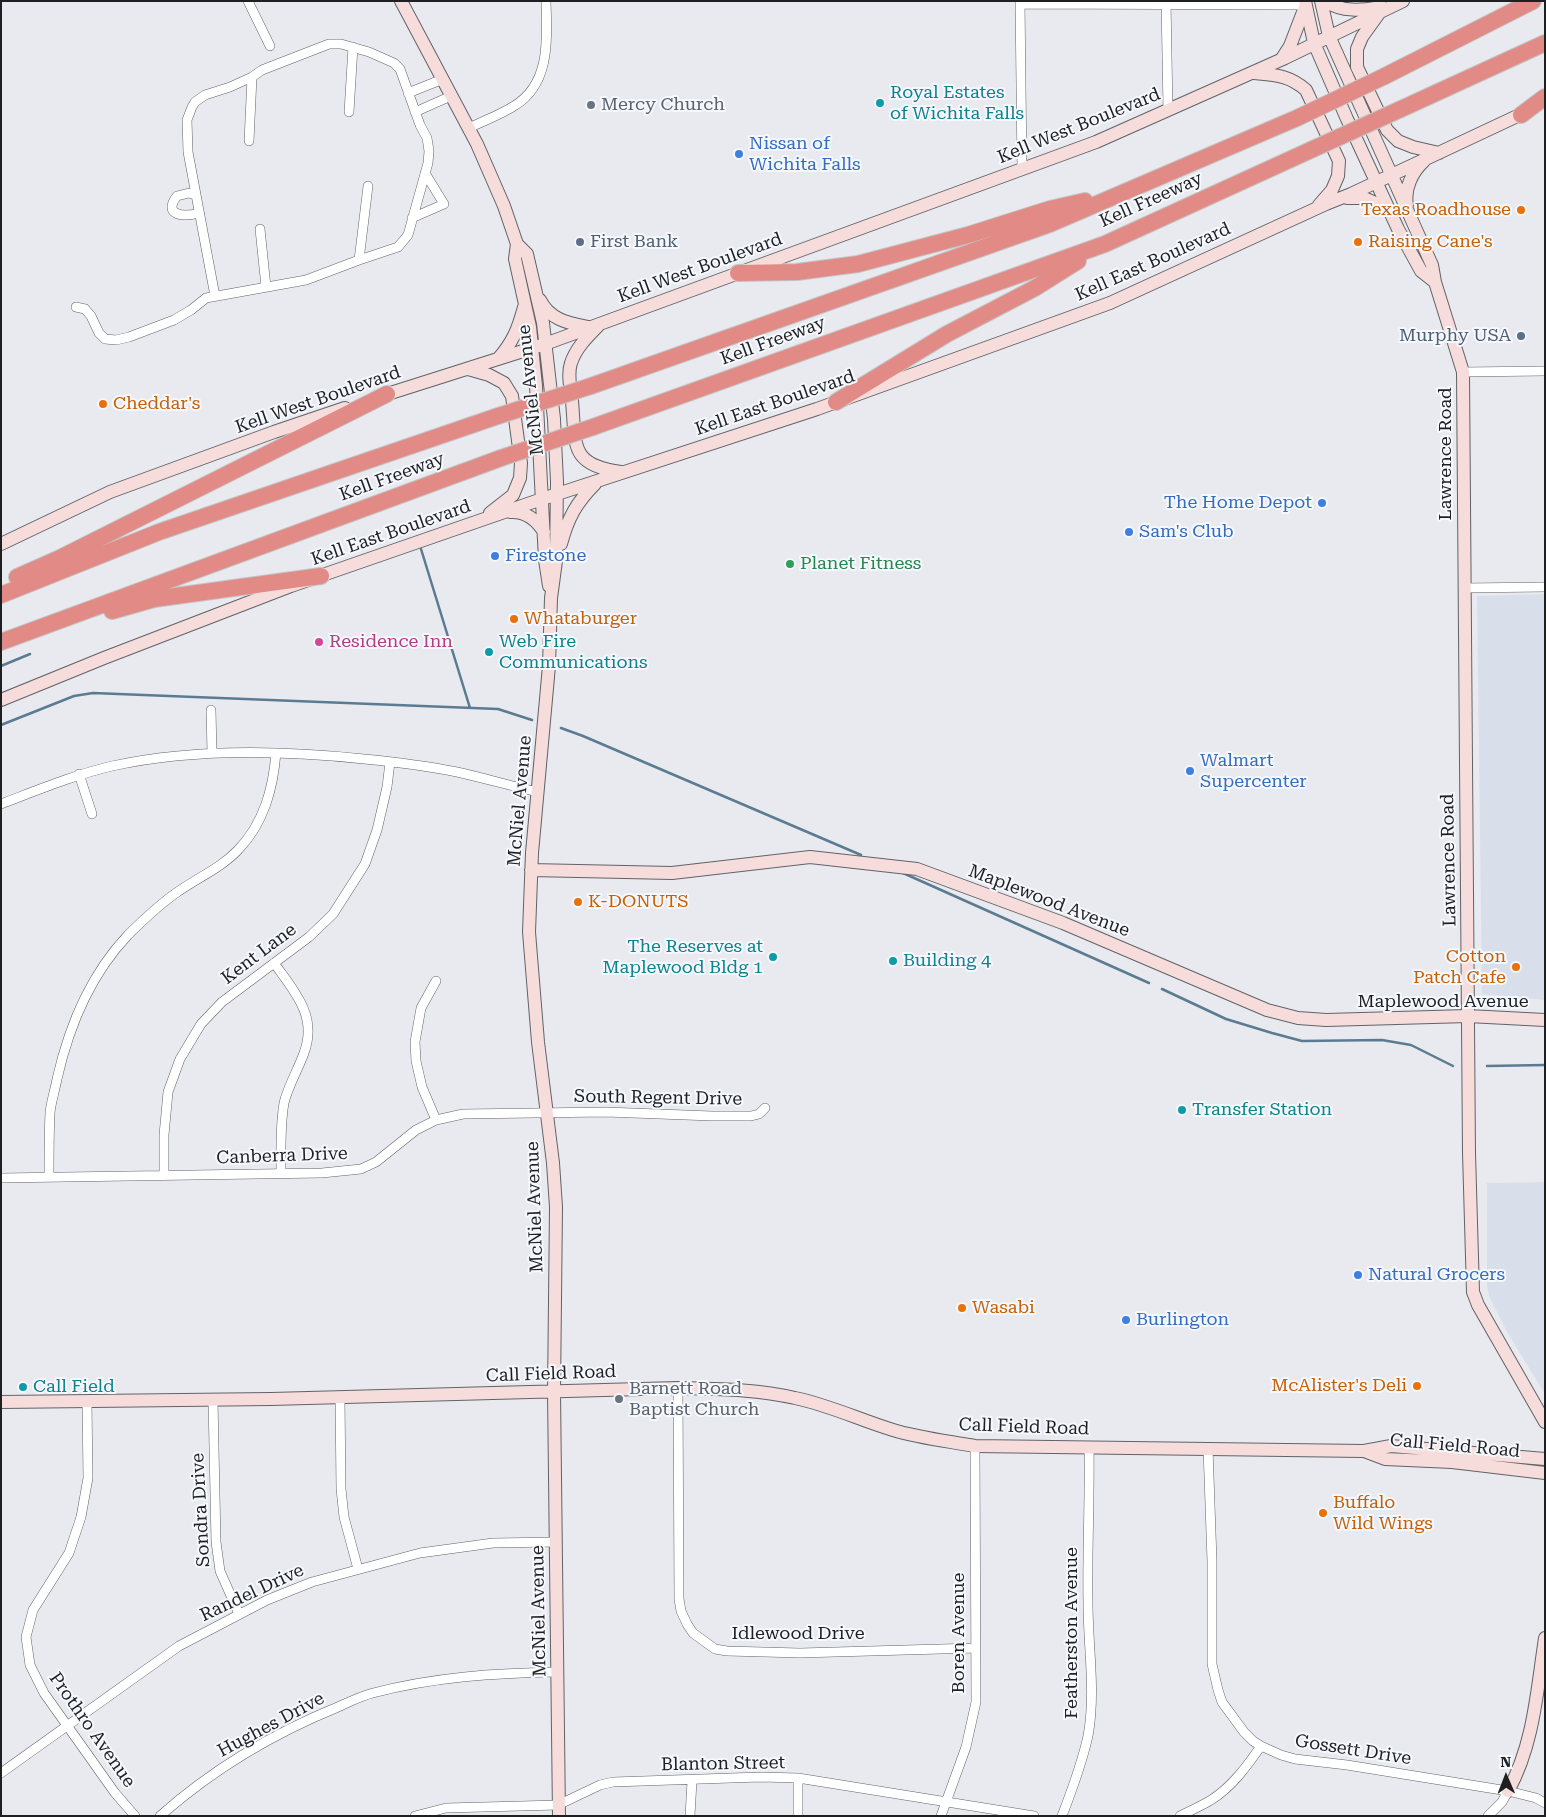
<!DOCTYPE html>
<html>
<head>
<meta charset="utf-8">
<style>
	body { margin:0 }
	#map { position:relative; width:1546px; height:1817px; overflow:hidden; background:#e8eaef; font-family:"Roboto Serif",serif }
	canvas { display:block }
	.frame { position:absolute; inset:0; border:2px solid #1e1f21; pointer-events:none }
	.north { position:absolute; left:1481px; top:1752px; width:50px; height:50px; -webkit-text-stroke:4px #f5f8fc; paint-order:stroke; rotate:359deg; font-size:14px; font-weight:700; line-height:20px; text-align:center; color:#1e1f21 }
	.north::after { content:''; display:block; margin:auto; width:18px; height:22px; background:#1e1f21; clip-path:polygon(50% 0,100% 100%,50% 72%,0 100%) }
</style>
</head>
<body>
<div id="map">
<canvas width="1546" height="1817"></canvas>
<div class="frame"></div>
<div class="north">N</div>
</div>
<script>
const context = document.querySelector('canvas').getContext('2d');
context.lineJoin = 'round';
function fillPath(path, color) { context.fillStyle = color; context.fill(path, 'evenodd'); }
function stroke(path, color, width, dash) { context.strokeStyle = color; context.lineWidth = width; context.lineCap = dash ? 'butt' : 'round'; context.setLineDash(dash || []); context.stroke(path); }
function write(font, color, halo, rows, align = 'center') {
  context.font = font + ' "Roboto Serif",serif'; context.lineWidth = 4; context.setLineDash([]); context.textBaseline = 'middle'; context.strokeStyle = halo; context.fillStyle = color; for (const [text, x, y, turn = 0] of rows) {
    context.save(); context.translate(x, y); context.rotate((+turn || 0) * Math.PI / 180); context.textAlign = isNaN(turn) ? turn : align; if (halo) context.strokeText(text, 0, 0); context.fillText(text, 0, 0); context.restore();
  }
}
fillPath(new Path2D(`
	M1545,594v406l-63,-6 -5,-398z
	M1545,1182v212l-38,-62 -18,-36 -2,-10v-103z`), '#d9dfea');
stroke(new Path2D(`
	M421,549l49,159
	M1,666l29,-12
	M1,725l73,-29 19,-3 405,16 34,11
	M561,728l22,8 278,119
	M903,873l246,110
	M1162,989l64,30 46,14 30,8 80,-1 29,5 42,21
	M1487,1066l58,-1`), '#5b7b92', 2.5);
const street = new Path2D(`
	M248,1l22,45
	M1020,1l2,168
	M1166,1l2,109
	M1020,4l285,1
	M408,93l35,-14
	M349,112l4,-65
	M415,112l36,-16
	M469,128c14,-7 31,-13 45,-22 37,-22 33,-68 32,-105
	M249,141l3,-64
	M195,195l-6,-2 -12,3c-15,20 7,21 22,17
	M412,218l32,-14 -19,-31
	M260,229l6,58
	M359,260l9,-74
	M76,307l9,2 6,7 8,17 6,6 11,1 13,-3 45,-17 17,-10 15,-12 100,-18 53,-20 39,-13 10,-12 20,-72 1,-12 -2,-13 -7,-13 -20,-56 -6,-6 -25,-11 -28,-8h-12l-67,26 -10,7 -22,10 -25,8 -10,7 -3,5 -5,13 1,32 27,144
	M1463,372l82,-1
	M1464,588l81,-1
	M211,710l1,43
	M79,774l13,40
	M1,804c37,-14 73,-29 111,-38 82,-18 169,-16 252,-7 31,3 63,7 93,13 27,6 54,14 81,20
	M274,963c20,28 44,53 30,90 -6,17 -16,33 -20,50 -4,23 -3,47 -3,70
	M436,1120l-14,-33 -6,-26 -1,-19 6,-34 15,-27
	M164,1175v-40l4,-43 12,-33 21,-35 21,-22 87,-65 24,-23 32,-50 12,-34 10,-43 3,-25
	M49,1177c0,-21 0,-43 1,-64 1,-11 5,-23 7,-34 12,-53 33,-104 71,-144 15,-15 31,-30 48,-42 21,-15 45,-25 62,-43 26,-27 35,-61 38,-97
	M1,1178l321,-5 39,-4 15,-7 40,-32 20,-10 27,-6 143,-2 106,4h39l8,-2 6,-6
	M678,1388l1,211 2,12 6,13 6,9 22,16 12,2 73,2 176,-5
	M340,1398l1,91 3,28 14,52
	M213,1400l3,142 4,29 19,43
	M87,1402l1,76 -7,39 -12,36 -36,57 -7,27 4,28 14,28 71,100 20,23
	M1208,1448l4,113v103l6,26 4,12 22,30 9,9 8,5 20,9 14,4 52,6 161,26 28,7 9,5
	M1,1773l178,-127 88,-46 45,-18 108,-29 73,-10 63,-1
	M798,1778v38
	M160,1816c52,-46 114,-83 178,-109 11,-5 23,-11 35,-14 61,-16 122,-20 184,-21
	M415,1816l31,-8 112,-3 42,-20 13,-3 148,-5 37,1 236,38
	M690,1816l2,-35
	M941,1816l25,-69 10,-45 -1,-256
	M1062,1816c10,-26 20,-53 26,-80 8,-44 0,-89 0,-133 -1,-52 2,-104 1,-156
	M1180,1816c10,-5 21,-10 31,-16 21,-13 36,-34 50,-54
	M1488,1816l14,-14 6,-11`);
const secondary = new Path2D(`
	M401,1l76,143 27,62 13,38 -2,15 15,68 6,59 9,174 4,26
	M1305,1l9,42 33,76 51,110 23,42 14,11
	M1321,1l8,35 103,229 3,17 28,90 6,781 4,139 5,13 67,117
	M1325,1c18,12 37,9 57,6
	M1380,12l-18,25 -5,12v18l30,63 11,11 15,6 26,6
	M1281,60l9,-14 15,-39
	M1254,73c21,2 35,2 52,17l33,71 -1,15 -6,14 -13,15
	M1347,198h17l25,11
	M1407,205c-3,-16 5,-33 17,-44
	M517,244l10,10 16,69 11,96 3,63 -1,79 -5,37 -2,68 -17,187 -3,79 9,110 15,121 3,44 -2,185 5,424
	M540,300c10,20 28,23 48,27
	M598,326c-11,11 -22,22 -27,37 -4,11 0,27 1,38 4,44 -3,64 49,71
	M498,359c15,-17 20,-30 26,-52
	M468,369l21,6 15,8 8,13 9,67 -1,15 -7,17 -23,18
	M378,397l167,-53 551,-202 189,-84 118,-57
	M510,512c15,-1 26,7 34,20
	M1,544l109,-52 164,-60 71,-24
	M561,544c7,-26 15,-41 34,-60
	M1,700l103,-42 187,-72 251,-87 275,-90 293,-106 216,-99 25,-10 177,-83
	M531,870l141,3 138,-16 107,12 146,54 204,87 31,8 28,2 142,-4 77,4
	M1,1402l270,-3 407,-11c40,1 79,1 117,10 34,7 65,22 98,32 26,8 54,11 82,16l389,5 27,-5 154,13
	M1364,1451l21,8 67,3 93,11
	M1508,1791c26,-47 29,-101 37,-153`);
const highway = new Path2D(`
	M1385,76l148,-75
	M1401,109l144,-66
	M1521,115l24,-18
	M738,273l59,-1 61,-8 110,-29 82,-26 35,-8
	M591,386l459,-162 247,-106
	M836,402l111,-68 88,-46 43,-27
	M593,427l512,-183 208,-95
	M17,577l43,-19 327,-164
	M1,595l158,-63 339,-116
	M112,611l42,-12 167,-23
	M1,642l500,-184`);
stroke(street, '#616367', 10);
stroke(secondary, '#616367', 14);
stroke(highway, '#c4c5c5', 18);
stroke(street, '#fff', 9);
stroke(secondary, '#f6dcdb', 12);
stroke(highway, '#e28b86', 16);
const highwayBridge = new Path2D(`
	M1297,118l88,-42
	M1313,149l88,-40
	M498,416l93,-30
	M501,458l92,-31`);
stroke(highwayBridge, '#c4c5c5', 18, []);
stroke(highwayBridge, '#e28b86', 16);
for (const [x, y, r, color] of [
	[880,103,5,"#0f9aa8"],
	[591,105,5,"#6b7280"],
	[739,154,5,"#3f7fe0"],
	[1521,210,5,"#e8710a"],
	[580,242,5,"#5c6f8a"],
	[1358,242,5,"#e8710a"],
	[1521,336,5,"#5c6f8a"],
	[103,404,5,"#e8710a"],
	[1322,503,5,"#3f7fe0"],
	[1129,532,5,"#3f7fe0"],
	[495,556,5,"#3f7fe0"],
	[790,564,5,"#2e9e5b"],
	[514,619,5,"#e8710a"],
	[319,642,5,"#d1479c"],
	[489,652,5,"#0f9aa8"],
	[1190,771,5,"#3f7fe0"],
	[578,902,5,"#e8710a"],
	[773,957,5,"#0f9aa8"],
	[893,961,5,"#0f9aa8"],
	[1516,967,5,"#e8710a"],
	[1182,1110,5,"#0f9aa8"],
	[1358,1275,5,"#3f7fe0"],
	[962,1308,5,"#e8710a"],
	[1126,1320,5,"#3f7fe0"],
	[1417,1386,5,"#e8710a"],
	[23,1387,5,"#0f9aa8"],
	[619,1399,5,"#6b7280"],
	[1323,1513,5,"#e8710a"]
]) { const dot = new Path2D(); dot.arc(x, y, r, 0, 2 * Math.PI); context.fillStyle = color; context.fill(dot); stroke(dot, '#f5f8fc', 2); }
write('18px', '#0d838f', '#f5f8fc', [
	["Royal Estates",890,93],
	["of Wichita Falls",890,114],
	["Web Fire",499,642],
	["Communications",499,663],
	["The Reserves at",763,947,"right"],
	["Maplewood Bldg 1",763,968,"right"],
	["Building 4",903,961],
	["Transfer Station",1192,1110],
	["Call Field",33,1387]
], 'left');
write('18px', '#5b616d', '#f5f8fc', [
	["Mercy Church",601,105],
	["Barnett Road",629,1389],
	["Baptist Church",629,1410]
], 'left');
write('18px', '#1e1f21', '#f5f8fc', [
	["Kell West Boulevard",1079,126,-22],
	["Kell Freeway",1151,200,-24],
	["Kell East Boulevard",1153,262,-24],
	["Kell West Boulevard",700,268,-20],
	["Kell Freeway",773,341,-20],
	["McNiel Avenue",531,390,-96],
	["Kell West Boulevard",318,400,-19],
	["Kell East Boulevard",775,403,-19],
	["Lawrence Road",1446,454,-90],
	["Kell Freeway",392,477,-20],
	["Kell East Boulevard",391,533,-19],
	["McNiel Avenue",520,801,-85],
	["Lawrence Road",1449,860,-91],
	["Maplewood Avenue",1049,901,21],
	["Kent Lane",259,954,-37],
	["Maplewood Avenue",1443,1002],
	["South Regent Drive",658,1098,1],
	["Canberra Drive",282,1156,-2],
	["McNiel Avenue",535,1207,-92],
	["Call Field Road",551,1374,-2],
	["Call Field Road",1024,1427,2],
	["Call Field Road",1455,1446,5],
	["Sondra Drive",201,1510,-93],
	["Randel Drive",252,1593,-25],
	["McNiel Avenue",539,1611,-91],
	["Boren Avenue",959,1633,-90],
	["Featherston Avenue",1072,1633,-90],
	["Idlewood Drive",798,1634],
	["Hughes Drive",271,1725,-28],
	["Prothro Avenue",92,1730,55],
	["Gossett Drive",1353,1750,9],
	["Blanton Street",723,1764,-1]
]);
write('18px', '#366cbe', '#f5f8fc', [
	["Nissan of",749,144],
	["Wichita Falls",749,165],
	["The Home Depot",1312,503,"right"],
	["Sam's Club",1139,532],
	["Firestone",505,556],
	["Walmart",1200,761],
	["Supercenter",1200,782],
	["Natural Grocers",1368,1275],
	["Burlington",1136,1320]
], 'left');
write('18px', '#c56008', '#f5f8fc', [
	["Texas Roadhouse",1511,210,"right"],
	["Raising Cane's",1368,242],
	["Cheddar's",113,404],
	["Whataburger",524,619],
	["K-DONUTS",588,902],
	["Cotton",1506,957,"right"],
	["Patch Cafe",1506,978,"right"],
	["Wasabi",972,1308],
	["McAlister's Deli",1407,1386,"right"],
	["Buffalo",1333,1503],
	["Wild Wings",1333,1524]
], 'left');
write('18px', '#4e5e75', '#f5f8fc', [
	["First Bank",590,242],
	["Murphy USA",1511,336,"right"]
], 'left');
write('18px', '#27864d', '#f5f8fc', [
	["Planet Fitness",800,564]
], 'left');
write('18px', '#b23c85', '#f5f8fc', [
	["Residence Inn",329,642]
], 'left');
</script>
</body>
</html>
